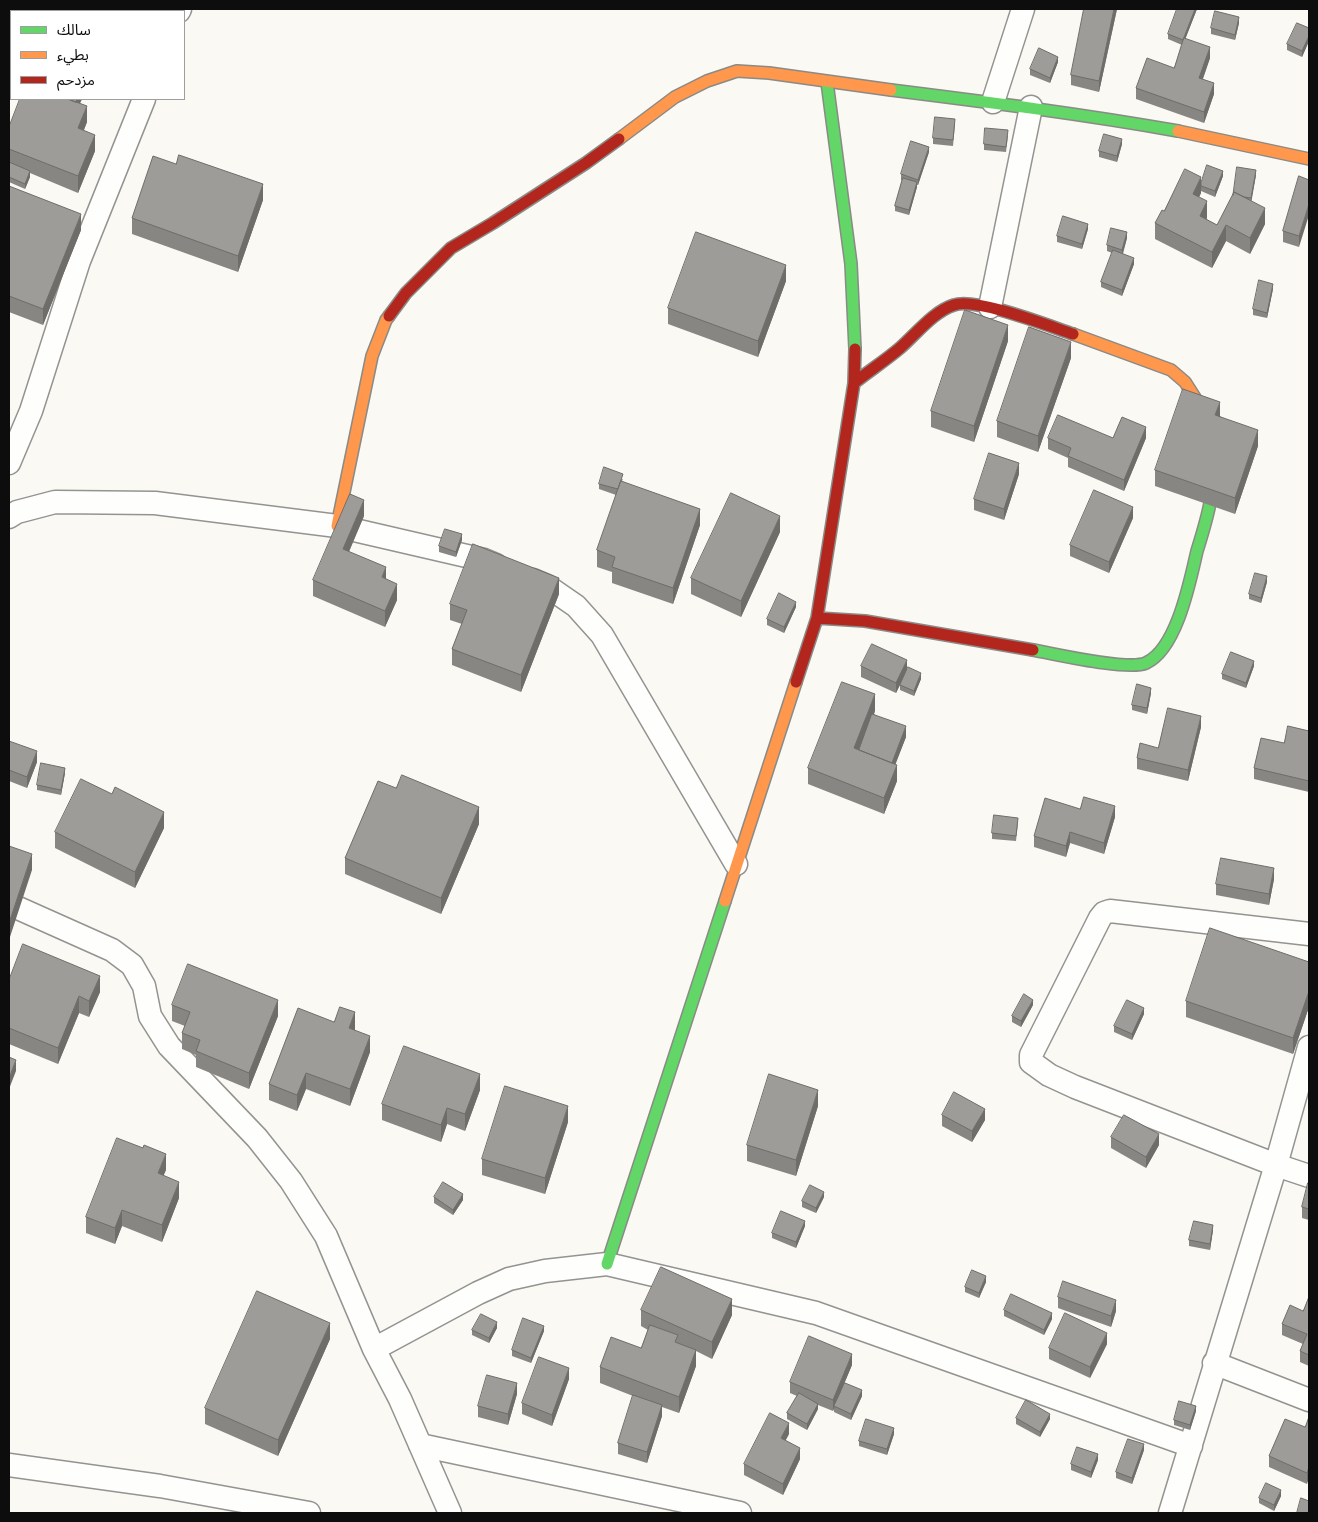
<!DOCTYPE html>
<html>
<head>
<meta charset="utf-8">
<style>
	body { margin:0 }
	#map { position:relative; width:1318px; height:1522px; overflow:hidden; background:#faf9f3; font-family:Literata,"Noto Sans Arabic",serif }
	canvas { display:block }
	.frame { position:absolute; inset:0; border:10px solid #0d0d0d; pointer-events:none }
	.legend { position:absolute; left:10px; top:10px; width:175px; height:90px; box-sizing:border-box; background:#fff; border:1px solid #9e9e9e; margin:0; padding:6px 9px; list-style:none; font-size:15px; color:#0d0d0d }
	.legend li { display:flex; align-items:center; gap:10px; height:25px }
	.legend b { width:25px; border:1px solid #9e9e9e }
</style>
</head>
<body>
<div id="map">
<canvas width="1318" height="1522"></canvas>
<div class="frame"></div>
<ul class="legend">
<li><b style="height:6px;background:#63d668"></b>سالك</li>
<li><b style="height:6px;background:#ff974d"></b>بطيء</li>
<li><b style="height:6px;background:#b3261e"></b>مزدحم</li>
</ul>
</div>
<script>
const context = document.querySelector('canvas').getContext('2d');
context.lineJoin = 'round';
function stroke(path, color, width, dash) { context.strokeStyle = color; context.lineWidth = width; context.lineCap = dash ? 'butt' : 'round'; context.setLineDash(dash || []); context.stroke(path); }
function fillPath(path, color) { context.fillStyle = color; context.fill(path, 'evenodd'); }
const street = new Path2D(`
	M179,11l1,-2
	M993,102l30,-93
	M990,307l41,-200
	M9,463l22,-52 48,-150 65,-162
	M9,517l8,-5 38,-10 100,1 182,23 147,34 12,5
	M533,580l14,6 29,20 26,29 134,229
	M9,904l103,46 20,15 12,21 6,30 19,30 88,92 34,43 35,55 48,113 26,50 50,114
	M1309,934l-199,-23 -6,2 -4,5 -69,137v7l18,13 26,12 201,78 33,11
	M374,1349l104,-56 31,-14 36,-8 62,-7 209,49 375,133
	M1214,1363l95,37
	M420,1445l320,68
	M9,1465l151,21 149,27
	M1170,1513l106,-348 33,-118`);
const fast = new Path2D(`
	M827,82l24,182 4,85
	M891,90c96,12 191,24 287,41
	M1033,650c23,4 95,21 113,13 31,-14 44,-82 51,-112 5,-16 10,-32 13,-48 2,-11 2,-23 3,-34
	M607,1264l118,-363`);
const slow = new Path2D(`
	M1178,131l131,28
	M619,139l56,-42 32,-16 30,-10 32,2 122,17
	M1073,334l98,36 14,12 14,22 8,23
	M337,526l35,-170 14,-36 3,-4
	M725,901l71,-219`);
const jam = new Path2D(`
	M389,316l17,-23 45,-45 42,-25 93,-60 33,-24
	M854,383c15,-12 32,-23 46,-35 16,-14 34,-37 54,-43 21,-8 95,21 119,29
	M817,618l48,3 168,29
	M796,682l21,-64 37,-235 1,-34`);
stroke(street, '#949391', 25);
stroke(fast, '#8a8a87', 14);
stroke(slow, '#8a8a87', 14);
stroke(jam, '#8a8a87', 14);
stroke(street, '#fefefd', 22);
stroke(fast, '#63d668', 11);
stroke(slow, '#ff974d', 11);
stroke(jam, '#b3261e', 11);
fillPath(new Path2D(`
	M1084,9h33l-18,83 -28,-7v-10z
	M1197,9l-12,30 25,19 -7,21 11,15 -10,29 -68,-24v-11l38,-20 8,-23 -14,-6v-5z
	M1239,23l-4,17 -24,-6v-6z
	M1309,28v13l-7,16 -15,-7v-6z
	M1058,62l-8,21 -20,-8v-6z
	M82,99l-2,4 7,19 -3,8 11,21 -17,42 -48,-20v4l-5,12 -16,-7v-55z
	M955,124l-2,22 -20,-2v-6z
	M1008,136l-2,16 -22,-2v-6z
	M1122,144l-5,18 -18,-5v-6z
	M929,152l-11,33h-1v2l-8,28 -14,-4v-5l7,-26h-1v-6z
	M1256,175l-5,26 14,23 -15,30 -24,-13 -14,27 -57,-29v-16l9,-12 37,-28 22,-7 -8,21 -14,-6v2l-2,4 8,21 -1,1 11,6z
	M1299,176v71l-16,-5v-11z
	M9,186l72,44 -38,95 -34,-13z
	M263,200l-25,72 -106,-38v-16z
	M1088,229l-6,20 -25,-7v-6z
	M1127,238l-4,16 11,10 -12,32 -21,-9v-5l11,-29 -5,-2v-6z
	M786,281l-28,76 -90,-33v-16z
	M1273,289l-6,29 -14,-3v-6z
	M1008,341l-34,101 -43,-15v-16z
	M1071,358l-33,94 -41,-15v-16z
	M1220,416l38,30 -23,68 -80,-28v-16z
	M1048,438h98l-22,53 -56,-24v-9l-20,-9z
	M1019,474l-15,46 -30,-10v-11z
	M623,479l-1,2 78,44 -27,79 -61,-21v-11l-15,-5v-17l19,-55 -17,-6v-5z
	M364,516l-15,36 37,27 11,21 -12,27 -72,-31v-16z
	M1133,518l-24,55 -39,-17v-11z
	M780,532l-39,85 -50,-23v-16z
	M462,540l-6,17 -17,-5v-6z
	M1267,582l-6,21 -12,-4v-5z
	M559,594l-38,98 -69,-27v-16l10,-25 -12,-4v-16z
	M796,607l-12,26 -17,-8v-6z
	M861,666l46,5 14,8 -7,17 -14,-6v-5l5,-11 -9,19 -35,-16z
	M1254,666l-8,22 -24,-9v-5z
	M1151,693l-4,21 -15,-4v-5z
	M875,711l-1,3 32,23 -11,27 2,17 -13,33 -76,-30v-16z
	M1201,727l-13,54 -51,-12v-11z
	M1309,731v61l-55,-13v-11l30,-25z
	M9,741l28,21 -10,26 -18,-7z
	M65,773l-4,22 -24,-5v-5z
	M396,788l83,36 -38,90 -96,-40v-16z
	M1080,809l35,8 -11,37 -34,-11 -4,14 -32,-10v-11z
	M1018,823l-2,18 -24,-2v-6z
	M164,828l-29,60 -80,-40v-16z
	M1274,879l-5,26 -53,-10v-11z
	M1309,962v45l-16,47 -107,-37v-16z
	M9,980l91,12 -11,25 -10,-4 -21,51 -49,-20z
	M172,1005l106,11 -29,73 -53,-22v-12l-14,-6v-16l3,-7 -13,-5z
	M1033,1005l-12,22 -9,-5v-6z
	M1144,1014l-12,26 -18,-8v-6z
	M334,1022l21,7v1l15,22 -20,54 -44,-17 -9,22 -28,-11v-16z
	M480,1090l-15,41 -18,-7 -6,18 -59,-22v-16z
	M818,1106l-22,70 -49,-15v-16z
	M942,1115l43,5 -13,22 -30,-16z
	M568,1122l-23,72 -63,-19v-16z
	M1111,1137l48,8 -13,23 -35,-20z
	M166,1170l-3,5 16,23 -17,44 -40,-16 -7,18 -29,-11v-16z
	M1309,1183v37l-7,-2v-11z
	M434,1197l29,3 -10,15 -19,-12z
	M824,1197l-8,16 -14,-6v-6z
	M805,1226l-9,22 -24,-10v-5z
	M1213,1230l-3,20 -21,-4v-6z
	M986,1282l-7,16 -14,-6v-5z
	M1058,1297l58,14 -5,16 -53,-19z
	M1309,1297v69l-9,-4v-11l3,-7 -21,-9v-11l21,-13z
	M641,1310l91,5 -20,44 -16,-8v15l-17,47 -17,-6v9l-15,47 -29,-9v-11l15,-47 -33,-13v-16l41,-19 7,-18 -7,-4z
	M1004,1310l48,9 -8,16 -40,-19z
	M497,1328l-8,15 -17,-8v-5z
	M544,1331l-13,32 -19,-7v-6z
	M330,1339l-52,117 -73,-32v-16z
	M1107,1344l-17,34 -41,-19v-11z
	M852,1365l-12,27 22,4 -11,24 -17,-8v-4l-1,3 -15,-6v4l-11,21 -20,-11v-6l10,-17 -7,-3v-11z
	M569,1379l-17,47 -30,-12v-11z
	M517,1394l-9,31 -30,-8v-11z
	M1196,1411l-6,19 -16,-5v-5z
	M1309,1417l-2,67 -38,-17v-11l36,-29z
	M1016,1418l34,1 -10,18 -24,-13z
	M789,1434l-4,7 15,18 -17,36 -39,-20v-11z
	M894,1434l-7,21 -28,-9v-5z
	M1144,1450l-12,34 -16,-6v-6z
	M1098,1460l-7,18 -20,-8v-6z
	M1281,1496l-7,15 -15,-8v-5z`), '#888683');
fillPath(new Path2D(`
	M1114,9h3l-18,83v-11z
	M1195,9h2l-14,36v-5z
	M1239,17v6l-4,17v-5z
	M1309,36v5l-7,16v-6z
	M1210,47v11l-11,31v-11z
	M1058,57v5l-8,21v-5z
	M1214,83v11l-10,29v-11z
	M77,99h5l-8,16v-11z
	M87,106v16l-9,22v-16z
	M95,135v16l-17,42v-17z
	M1122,139v5l-5,18v-6z
	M929,147v5l-11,33v-5z
	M1256,170v5l-5,29v-6z
	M30,171v6l-5,12v-5z
	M1223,171v5l-8,21v-6z
	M1201,177v16l-8,17v-16z
	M917,182v5l-8,28v-5z
	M263,184v16l-25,72v-16z
	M1207,201v17l-7,14v-16z
	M1309,204v11l-10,32v-11z
	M1265,208v16l-15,30v-16z
	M81,214v16l-38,95v-16z
	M1088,224v5l-6,20v-5z
	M1226,225v16l-14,27v-16z
	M1127,232v6l-5,17v-5z
	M1134,258v6l-12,32v-6z
	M786,265v16l-28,76v-16z
	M1273,284v5l-6,29v-5z
	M1008,325v16l-34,101v-16z
	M1071,342v16l-33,94v-16z
	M1220,402v16l-5,-3z
	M1146,427v11l-22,53v-11z
	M1258,430v16l-23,68v-16z
	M1019,463v11l-15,46v-11z
	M364,500v16l-21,49v-16z
	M1133,507v11l-24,55v-11z
	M700,509v16l-27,79v-16z
	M780,516v16l-39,85v-16z
	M462,534v6l-6,17v-5z
	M386,567v16l-4,-6z
	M1267,576v6l-6,21v-5z
	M559,578v16l-38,98v-17z
	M397,584v16l-12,27v-16z
	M796,602v5l-12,26v-6z
	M907,660v11l-11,22v-10z
	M1254,661v5l-8,22v-5z
	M921,673v6l-7,17v-5z
	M1151,688v5l-4,21v-6z
	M875,694v17l-16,42 -5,-5z
	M1201,716v11l-13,54v-11z
	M906,726v11l-15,39v-11z
	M37,751v11l-10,26v-11z
	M897,765v16l-13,33v-16z
	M65,768v5l-4,22v-5z
	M1115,806v11l-11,37v-11z
	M479,807v17l-38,90v-16z
	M164,812v16l-29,60v-16z
	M1070,832v11l-4,14v-11z
	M32,854v16l-23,70v-17z
	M1274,868v11l-5,26v-11z
	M100,976v16l-11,25v-16z
	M1309,991v16l-16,47v-16z
	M79,996v17l-21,51v-16z
	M278,1000v16l-29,73v-16z
	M1033,1000v5l-12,22v-6z
	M1144,1008v6l-12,26v-6z
	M355,1012v17l-6,15v-16z
	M370,1036v16l-20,54v-17z
	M16,1060v11l-7,18v-11z
	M306,1073v16l-9,22v-16z
	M480,1074v16l-15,41v-17z
	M818,1090v16l-22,70v-16z
	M568,1106v16l-23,72v-16z
	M447,1108v16l-6,18v-17z
	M985,1109v11l-13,22v-11z
	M1159,1134v11l-13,23v-11z
	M166,1154v16l-8,19v-16z
	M179,1182v16l-17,44v-17z
	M824,1192v5l-8,16v-5z
	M463,1194v6l-10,15v-5z
	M122,1210v16l-7,18v-16z
	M805,1221v5l-9,22v-6z
	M1213,1225v5l-3,20v-6z
	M986,1276v6l-7,16v-5z
	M732,1299v16l-20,44v-17z
	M1116,1300v11l-5,16v-11z
	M1052,1313v6l-8,16v-5z
	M497,1322v6l-8,15v-5z
	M330,1323v16l-52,117v-16z
	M544,1326v5l-13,32v-5z
	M1107,1333v11l-17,34v-11z
	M696,1350v16l-17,47v-16z
	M852,1354v11l-19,46v-11z
	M569,1368v11l-17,47v-11z
	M517,1383v11l-9,31v-11z
	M862,1390v6l-11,24v-6z
	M818,1404v5l-11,21v-6z
	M662,1405v11l-15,47v-11z
	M1196,1406v5l-6,19v-5z
	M1050,1414v5l-10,18v-5z
	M789,1423v11l-8,15v-11z
	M894,1428v6l-7,21v-6z
	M1144,1444v6l-12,34v-6z
	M800,1448v11l-17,36v-11z
	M1098,1454v6l-7,18v-6z
	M1309,1467v11l-2,6v-11z
	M1281,1490v6l-7,15v-6z`), '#6f6d6a');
const building = new Path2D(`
	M1084,9h30l-15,72 -28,-6z
	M1177,9h18l-12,31 -15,-6z
	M1215,11l24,6 -4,18 -24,-7z
	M1297,23l12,5v8l-7,15 -15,-7z
	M1184,38l26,9 -11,31 15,5 -10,29 -68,-24 11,-30 27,10z
	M1039,48l19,9 -8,21 -20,-9z
	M20,99h48l19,7 -9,22 17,7 -17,41 -69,-27v-22z
	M68,99h9l-1,3z
	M935,117l20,2 -2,21 -20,-2z
	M985,128l23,2 -2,17 -22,-3z
	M1104,134l18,5 -5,17 -18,-5z
	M911,141l18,6 -11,33 -17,-6z
	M179,155l84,29 -25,72 -106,-38 21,-62 23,8z
	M9,162l21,9 -5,13 -16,-7z
	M1207,165l16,6 -8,20 -14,-5v-3z
	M1237,167l19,3 -5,28 -7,-1 -10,-5 -1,3z
	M1185,169l16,8 -8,17 14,7 -7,15 17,9 17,-33 31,16 -15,30 -24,-13 -14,27 -57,-29 7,-13 2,1z
	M1299,176l10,4v24l-10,32 -16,-5z
	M903,178l14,4 -8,28 -14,-4z
	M9,186l72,28 -38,95 -34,-13z
	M1063,216l25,8 -6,20 -25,-8z
	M1111,228l16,4 -5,18 -15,-5z
	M696,232l90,33 -28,76 -90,-33z
	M1113,250l21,8 -12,32 -21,-8z
	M1259,280l14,4 -6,29 -14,-4z
	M965,310l43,15 -34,101 -43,-15z
	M1029,327l42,15 -33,94 -41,-15z
	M1183,389l37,13 -5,13 43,15 -23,68 -80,-28z
	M1058,415l55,23 9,-21 24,10 -22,53 -56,-24 3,-8 -23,-10z
	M989,453l30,10 -15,46 -30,-10z
	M604,467l19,7 -5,15 -19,-5z
	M621,481l79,28 -27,79 -61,-21 3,-10 -18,-7z
	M1094,490l39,17 -24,55 -39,-17z
	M731,493l49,23 -39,85 -50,-23z
	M350,494l14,6 -21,49 43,18 -4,10 15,7 -12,27 -72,-31z
	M445,529l17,5 -6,18 -17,-6z
	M473,544l86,34 -38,97 -69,-26 15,-39 -17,-6z
	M1255,573l12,3 -6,22 -12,-4z
	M779,593l17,9 -12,25 -17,-8z
	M872,644l35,16 -11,23 -35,-17z
	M1231,652l23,9 -8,22 -24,-9z
	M908,667l13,6 -7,18 -14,-6z
	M842,682l33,12 -21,54 43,17 -13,33 -76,-30z
	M1137,684l14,4 -4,20 -15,-3z
	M1168,708l33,8 -13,54 -51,-12 3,-15 18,5z
	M872,714l34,12 -14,37 -33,-13z
	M1288,726l21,5v50l-55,-13 7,-30 23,5z
	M9,741l28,10 -10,26 -18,-7z
	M41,763l24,5 -4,22 -24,-5z
	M402,775l77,32 -38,91 -96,-40 33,-77 18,7z
	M81,779l31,15 3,-7 49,25 -29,60 -80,-40z
	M1084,797l31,9 -11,37 -34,-11 -4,14 -32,-10 11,-38 35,11z
	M994,815l24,3 -2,18 -24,-3z
	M9,846l23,8 -23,69z
	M1221,858l53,10 -5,26 -53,-10z
	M1210,928l99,34v29l-16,47 -107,-37z
	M23,944l77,32 -11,25 -10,-5 -21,52 -49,-20v-48z
	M188,964l90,36 -29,73 -53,-22 4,-11 -18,-7 8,-21 -18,-7z
	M1024,994l9,6 -12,21 -9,-5z
	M1127,1000l17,8 -12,26 -18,-8z
	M340,1007l15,5 -6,16 21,8 -20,53 -44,-16 -9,22 -28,-11 29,-76 36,14z
	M404,1046l76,28 -15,40 -18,-6 -6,17 -59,-21z
	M9,1057l7,3 -7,18z
	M769,1074l49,16 -22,70 -49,-15z
	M505,1086l63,20 -23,72 -63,-19z
	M954,1092l31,17 -13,22 -30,-16z
	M1124,1115l35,19 -13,23 -35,-20z
	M117,1138l26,10 1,-3 22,9 -8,19 21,9 -17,43 -40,-15 -7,18 -29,-11z
	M443,1182l20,12 -10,16 -19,-13z
	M1308,1183h1v26l-7,-2z
	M810,1185l14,7 -8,16 -14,-7z
	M781,1211l24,10 -9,21 -24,-9z
	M1194,1221l19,4 -3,19 -21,-4z
	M661,1267l71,32 -20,43 -71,-32z
	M972,1270l14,6 -7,17 -14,-6z
	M1063,1281l53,19 -5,16 -53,-19z
	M257,1291l73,32 -52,117 -73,-32z
	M1011,1294l41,19 -8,17 -40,-20z
	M1309,1297v58l-9,-4 7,-17 -25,-10 8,-19 13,6z
	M1065,1313l42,20 -17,34 -41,-19z
	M481,1314l16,8 -8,16 -17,-8z
	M523,1318l21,8 -13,32 -19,-8z
	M650,1325l28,10 -3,7 21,8 -17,47 -79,-30 11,-30 30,11z
	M809,1336l43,18 -19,46 -43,-18z
	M539,1357l30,11 -17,47 -30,-12z
	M487,1375l30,8 -9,31 -30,-8z
	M845,1383l17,7 -11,24 -17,-8z
	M799,1393l19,11 -11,20 -20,-11z
	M633,1395l29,10 -15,47 -29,-9z
	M1026,1400l24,14 -10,18 -24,-14z
	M1179,1401l17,5 -6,19 -16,-5z
	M770,1413l19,10 -8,15 19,10 -17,36 -39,-20z
	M1309,1417v50l-2,6 -38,-17 16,-37 20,8z
	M866,1419l28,9 -7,21 -28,-8z
	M1128,1439l16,5 -12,34 -16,-6z
	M1077,1447l21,7 -7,18 -20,-8z
	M1266,1483l15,7 -7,15 -15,-7z
	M1301,1498l8,3v12h-12z`);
fillPath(building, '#9e9c98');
stroke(building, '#6f6d6a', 1);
</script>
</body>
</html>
